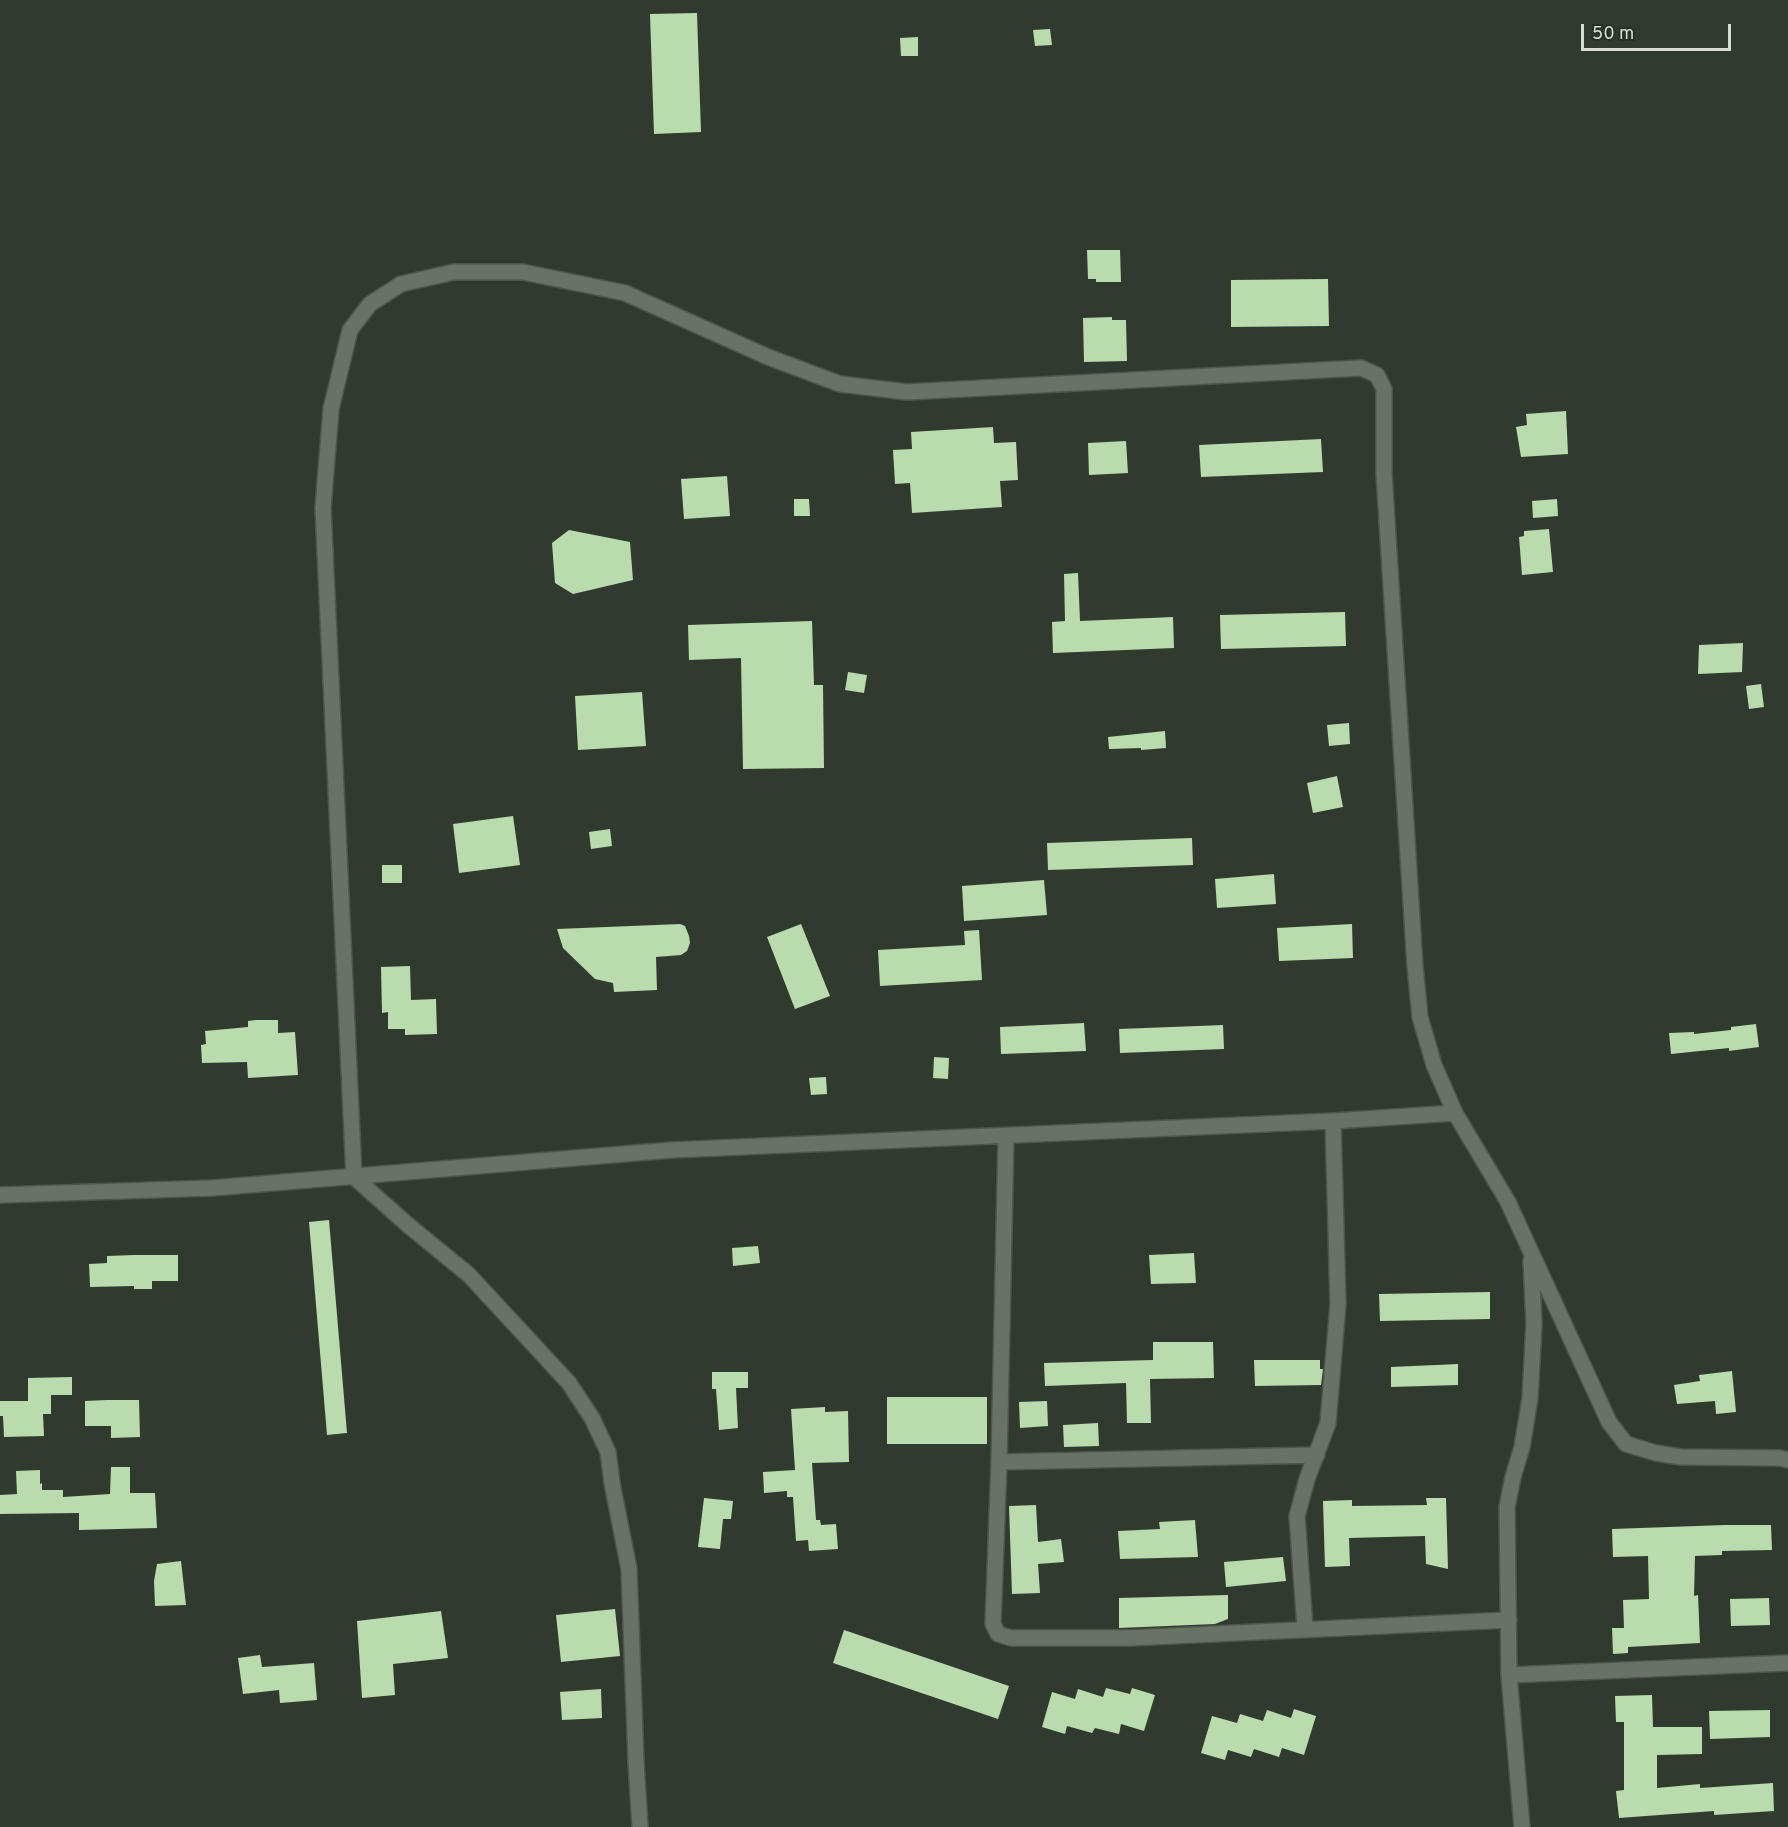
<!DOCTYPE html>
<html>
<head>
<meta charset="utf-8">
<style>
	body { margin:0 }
	#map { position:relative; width:1788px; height:1827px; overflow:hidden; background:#313a2e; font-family:Overpass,sans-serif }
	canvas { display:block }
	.scale { position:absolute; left:1581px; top:24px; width:150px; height:27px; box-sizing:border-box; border:3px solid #d7ddd5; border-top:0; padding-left:8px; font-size:18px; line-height:21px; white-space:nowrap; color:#d7ddd5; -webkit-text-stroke:4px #273024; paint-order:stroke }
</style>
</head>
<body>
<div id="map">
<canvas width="1788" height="1827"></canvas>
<div class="scale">50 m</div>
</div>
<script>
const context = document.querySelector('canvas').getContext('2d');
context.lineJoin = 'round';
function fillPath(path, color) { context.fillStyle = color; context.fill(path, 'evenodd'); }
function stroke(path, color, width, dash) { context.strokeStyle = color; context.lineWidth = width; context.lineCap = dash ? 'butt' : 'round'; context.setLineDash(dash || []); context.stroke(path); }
fillPath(new Path2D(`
	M697,13l4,119 -47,2 -4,-120z
	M1050,29l2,16 -17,1 -2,-16z
	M918,37v19h-17l-1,-18z
	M1087,250h33l1,32h-25v-3h-8z
	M1328,279l1,47 -98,1v-47z
	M1112,317v3h14l1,41 -43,1 -1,-44z
	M1566,411l2,43 -47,3 -5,-30 11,-2 -1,-11z
	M993,427l1,16 22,-1 2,38 -18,1 2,26 -90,6 -2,-30 -15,1 -2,-34 19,-1 -1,-17z
	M1321,439l2,33 -122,5 -2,-32z
	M1126,441l2,32 -39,2 -1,-32z
	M727,476l3,40 -46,3 -3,-40z
	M794,499h15l1,17h-16z
	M1557,499l1,17 -25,2 -1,-17z
	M1549,529l4,43 -31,3 -3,-38 5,-1v-5z
	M569,530l61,12 3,38 -60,14 -18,-11 -3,-40z
	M1078,573l2,48 93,-4 1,31 -121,5 -1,-31 13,-1 -1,-47z
	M1345,612l1,34 -125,3 -1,-34z
	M812,621l2,64h9l1,83 -81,1 -2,-111 -52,2 -1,-35z
	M1743,643l-1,29 -44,2 1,-29z
	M848,672l19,3 -3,18 -19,-3z
	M1761,684l3,23 -15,2 -3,-23z
	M642,692l4,54 -68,4 -3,-54z
	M1349,723l1,21 -21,2 -2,-21z
	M1165,731l1,17 -25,2v-2l-32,1 -1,-12z
	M1337,776l6,31 -30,6 -6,-30z
	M513,816l7,49 -61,8 -6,-49z
	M610,829l2,17 -21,3 -2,-17z
	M1192,838l1,27 -145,5 -1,-27z
	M382,865h20v18h-20z
	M1274,874l2,30 -59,4 -2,-29z
	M1044,880l3,35 -83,6 -2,-35z
	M680,924l5,2 4,10 1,7 -3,8 -6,4 -25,2 1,33 -43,2 -1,-9 -18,-4 -32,-31 -6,-19z
	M801,924l29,72 -35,13 -28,-72z
	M1352,924l1,34 -74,3 -2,-33z
	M979,930l3,50 -102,6 -2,-36 87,-5 -1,-14z
	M410,966l1,34 25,-1 1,35 -32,1v-6h-17v-17l-6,1 -1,-46z
	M256,1020h22v13l17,-1 3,43 -50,3 -1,-16 -45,1 -1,-18 5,-1 -1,-13 43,-4v-6z
	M1084,1023l2,28 -85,3 -1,-27z
	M1756,1024l3,23 -30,4v-3l-58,6 -2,-21 25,-1v2l37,-4v-3z
	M1223,1025l1,24 -104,4 -1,-24z
	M934,1057l15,1 -1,21 -15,-1z
	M826,1077l1,17 -16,1 -2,-17z
	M329,1220l18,213 -20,2 -18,-213z
	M758,1246l2,17 -27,3 -1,-18z
	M1194,1253l2,30 -45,1 -2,-29z
	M134,1255h44v26h-26v8h-18v-3l-44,1 -1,-23 18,-1v-7z
	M1490,1292v27l-110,2 -1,-27z
	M1153,1342h60l1,36 -64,1 1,44h-24l-1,-40 -81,3 -1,-23 109,-3z
	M1254,1360h66v9h3l-2,16 -66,1z
	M1458,1364v21l-67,2v-20z
	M1732,1371l4,41 -20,2 -1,-13 -38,3 -3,-19 26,-4 -1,-6z
	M712,1372h36v16h-12l2,40 -19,2 -3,-41h-4z
	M72,1377v18h-21v19h-8l1,22 -40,1 -1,-21h-3v-15h28v-23z
	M887,1397h100v47h-100z
	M107,1400h32l1,37 -29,1v-12h-26v-25z
	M1047,1401l1,25 -28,2 -1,-26z
	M825,1407v5l23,-1 1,51 -37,1 4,57h4l1,5 15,-1 2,25 -29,2 -1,-11 -12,1 -3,-44h-6v-6l-23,2 -1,-21 32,-2 -4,-61z
	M1098,1423l1,23 -35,1 -1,-22z
	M111,1467h19v26h25l2,35 -78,2v-17l-79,1v-19l17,-1 -1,-23 24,-1v14l2,-1v7h21v7l47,-3z
	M704,1498l29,3 -2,18h-8l-3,30 -22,-2z
	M1426,1498h20l2,71 -22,-5 -1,-28 -76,2 1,28 -25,1 -2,-66 29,-1v6l75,-1z
	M1036,1505l2,37 23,-3 3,23 -26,2 2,29 -28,1 -3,-88z
	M1195,1520l3,37 -78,2 -2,-28 42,-2 -1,-7z
	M1725,1525h46l1,25 -50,1v4l-27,1 -1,40 4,-1 2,48 -72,4v6l-15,1 -1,-26h12l-1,-28 26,-1 -1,-43 -35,1 -1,-28z
	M1283,1557l3,24 -60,6 -2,-25z
	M181,1561l5,44 -31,1 -1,-25 3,-17z
	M1228,1595v24l-13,5 -96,4v-30z
	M1769,1598l1,27 -39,1 -1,-27z
	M615,1609l5,47 -59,6 -5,-47z
	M441,1611l7,47 -55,6 2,31 -33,3 -5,-77z
	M844,1630l165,56 -11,33 -165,-56z
	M260,1655l2,12 52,-4 3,37 -37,3 -1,-13 -36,4 -5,-36z
	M1106,1688l24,6 2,-6 23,7 -11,36 -23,-7 -2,10 -24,-6 -3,5 -25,-7 -2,8 -23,-7 10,-35 23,7 3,-10 25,8z
	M601,1689l1,29 -40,2 -2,-28z
	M1652,1695l1,32h49v27l-45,1v33l43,-4v4l73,-5 1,28 -60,4v-4l-95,7 -3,-27 8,-1v-68h-8l-1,-26z
	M1294,1709l22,7 -12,39 -22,-7 -3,9 -25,-8 -3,8 -23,-7 -3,10 -24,-7 11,-37 25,7 3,-9 23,7 4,-11 24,8z
	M1770,1710v27l-60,2 -1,-28z`), '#b9dbae');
const minor = new Path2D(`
	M1006,1137l-7,325 -6,162 5,10 13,4h119l379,-18
	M0,1195l212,-7 460,-38 661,-29 122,-8
	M999,1462l318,-7
	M1305,1628l-8,-112 10,-37 21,-56 10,-119 -5,-183
	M1509,1675l279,-12
	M640,1827l-4,-65 -7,-193 -17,-86 -4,-31 -16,-34 -23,-35 -100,-108 -61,-50 -54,-48 -31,-669 8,-99 19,-79 20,-26 31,-20 53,-12h69l102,21 143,64 72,27 67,8 454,-24 16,7 7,14v85l31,492 5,51 14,48 21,48 53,89 101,220 17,22 30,9 25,4 99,1 8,2
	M1522,1827l-13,-152 -2,-168 6,-30 9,-30 8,-49 4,-74 -3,-63`);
stroke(minor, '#4e564b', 18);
stroke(minor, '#687265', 15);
</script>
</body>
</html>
